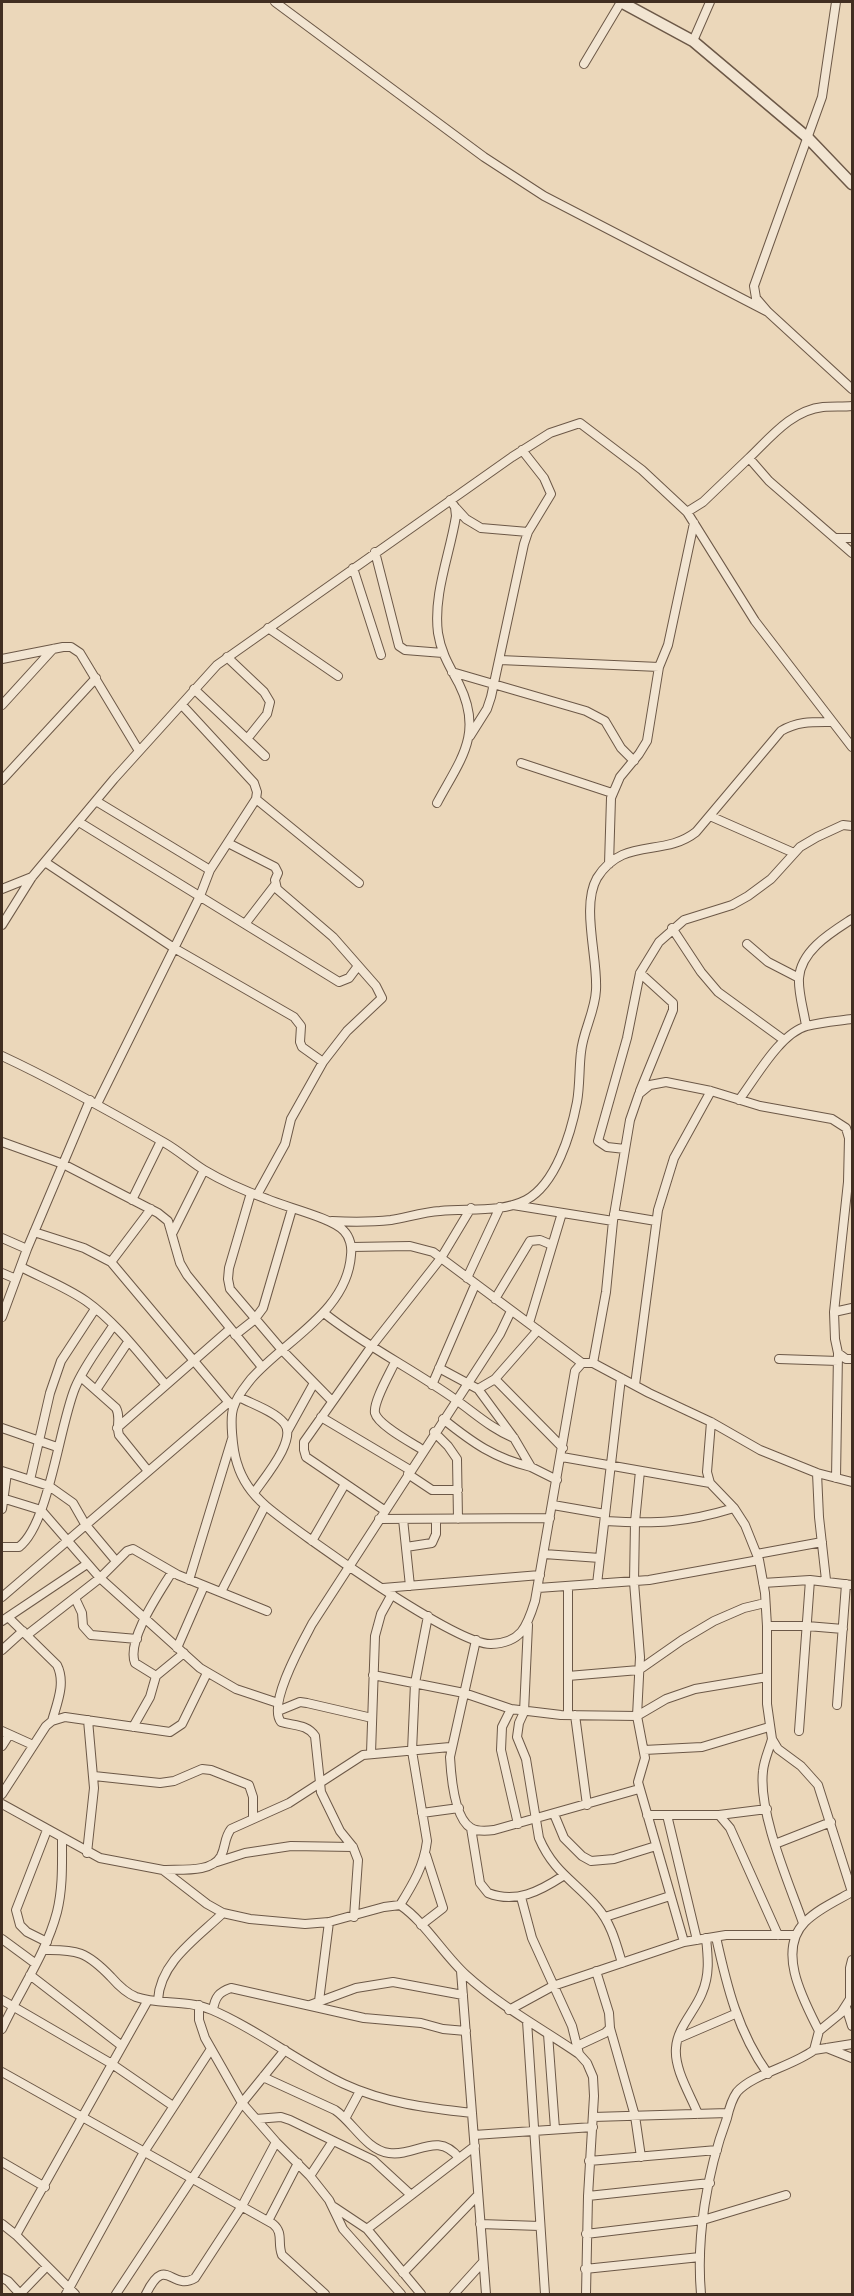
<!DOCTYPE html>
<html>
<head>
<meta charset="utf-8">
<style>
	body { margin:0 }
	#map { position:relative; width:854px; height:2296px; overflow:hidden; background:#ebd7ba; font-family:"IM FELL Great Primer",serif }
	canvas { display:block }
	.frame { position:absolute; inset:0; border:3px solid #412e21; pointer-events:none }
</style>
</head>
<body>
<div id="map">
<canvas width="854" height="2296"></canvas>
<div class="frame"></div>
</div>
<script>
const context = document.querySelector('canvas').getContext('2d');
context.lineJoin = 'round';
function stroke(path, color, width, dash) { context.strokeStyle = color; context.lineWidth = width; context.lineCap = dash ? 'butt' : 'round'; context.setLineDash(dash || []); context.stroke(path); }
const minor = new Path2D(`
	M275,2l209,155 60,39 224,116
	M836,2l-14,95 -68,189 2,12 12,14 84,77
	M693,41l17,-39
	M584,64l37,-62
	M852,406c-9,1 -19,0 -29,1 -31,3 -53,31 -74,51l20,23 83,72
	M456,508l10,11 15,9 47,4
	M687,512l16,-10 46,-44
	M835,538h17
	M375,552l24,94 6,4 38,3
	M353,568l28,87
	M268,628l70,48
	M227,657l37,35 6,10 -3,12 -20,25
	M2,659l61,-12h8l9,6 59,98
	M500,660l159,7
	M452,672l134,39 19,10 16,27 13,13
	M194,689l71,67
	M2,705l51,-56
	M470,736l17,-27 4,-12 33,-153 4,-12 23,-38 -7,-16 -22,-28
	M521,763l91,30
	M2,780l94,-102
	M256,799l103,84
	M96,801l114,69
	M437,803c23,-43 47,-69 22,-119 -9,-17 -18,-31 -21,-51 -5,-39 12,-79 18,-117l-1,-9 -5,-7
	M710,816l84,37
	M79,822l260,160 10,-4 9,-12
	M228,843l47,24 3,6 -3,7 2,9 56,48 43,49 6,12 -35,33 -24,31 -32,57 -6,25 -28,51
	M45,862l129,86 120,69 7,9 -1,16 2,5 21,15
	M609,864l2,-66 9,-21 19,-23 8,-13 12,-74 9,-22 26,-122
	M2,889l30,-12
	M245,924l30,-39
	M2,925l30,-48 82,-98 103,-114 295,-208 38,-24 30,-10 62,47 45,42 68,109 97,126
	M672,928l29,44 17,20 66,48
	M747,944l21,18 31,16
	M640,973l33,30v7l-33,81
	M806,1026c-2,-15 -8,-33 -7,-48 2,-28 33,-46 53,-59
	M2,1056c56,26 109,56 163,87 14,8 26,19 39,27 20,12 41,21 63,29 18,8 66,19 77,32 6,6 8,16 7,24 -4,57 -66,85 -100,124 -6,8 -14,17 -17,27 -5,11 -1,45 3,57 5,17 16,32 29,43 32,27 190,139 225,138 30,-1 36,-17 44,-43l40,-230 7,-8h11l56,30 62,29 49,28 57,23 35,9
	M739,1100c16,-21 41,-67 68,-74 14,-4 30,-5 45,-7
	M97,1104l103,-208 10,-26 46,-71 1,-7 -3,-9 -72,-78
	M2,1142l61,22 95,49 10,8 12,42 7,12 75,92
	M625,1149l-18,-2 -9,-6 29,-103 13,-65 19,-31 25,-22 48,-15 16,-9 23,-17 29,-32 17,-10 26,-12 9,1
	M251,1193l-22,75 -1,11 2,10 52,61 50,51
	M132,1200l29,-59
	M513,1205l100,16
	M614,1214l42,7
	M332,1221c20,1 40,1 59,-1 17,-3 33,-8 49,-9 27,-3 61,2 86,-11 30,-16 45,-67 51,-98 3,-17 2,-34 4,-50 2,-21 14,-40 15,-62 2,-32 -15,-84 1,-112 26,-42 66,-20 99,-46l85,-101c17,-10 32,-9 51,-9
	M34,1232l50,16 27,14 120,143
	M173,1232l31,-62
	M2,1238l25,11
	M352,1247l58,-1 23,6 149,111
	M111,1262l40,-53
	M21,1267c21,11 45,20 65,34 31,22 55,55 80,84
	M2,1273l14,6
	M467,1278l33,-71
	M495,1299l35,-58 10,-1 12,5
	M834,1312l18,-4
	M324,1313c41,33 89,56 132,87 20,14 36,29 58,38
	M2,1317l25,-68 63,-149
	M529,1323l33,-110
	M235,1335l19,-15 9,-12 29,-99
	M779,1359l59,2
	M395,1362c-5,11 -22,40 -20,51 3,12 37,30 48,37
	M593,1363l13,-71 7,-71 17,-101 9,-26 11,-9 16,-3 45,9 49,15 72,13 14,9 3,10 -1,44 -14,130 1,27 3,14 8,6h6
	M439,1368l39,21 17,-10 43,-49
	M81,1377l35,31c5,9 0,17 3,27l29,36
	M495,1379l68,69
	M432,1385l43,-100
	M635,1385l23,-175 16,-52 37,-67
	M478,1389l36,49 17,29 26,13
	M96,1390l32,-48
	M239,1397c13,7 35,14 45,26 14,16 -20,55 -30,70
	M321,1417l89,53
	M443,1419c30,24 51,39 88,48
	M711,1422l-4,50 3,11 24,25 11,17 14,35 6,33 2,33v78l5,35 6,10 23,17 17,19 34,107
	M2,1428l55,19
	M117,1428l113,-99
	M288,1430l26,-47
	M434,1432l14,14 9,13 1,60
	M562,1457l148,26
	M2,1471l47,15 24,17 12,21 31,37
	M640,1471l-5,51 -1,60 6,75 -3,59 8,42 -7,24 46,160
	M817,1473l2,44 7,63
	M408,1474l24,16h26
	M836,1478l2,-125
	M30,1480l20,-87 11,-32 34,-52
	M2,1498l39,12 59,68 100,90 36,21 42,14
	M553,1505l52,9
	M2,1509l5,-36
	M384,1510l-78,-53 -2,-7v-8l67,-95 70,-89 30,-50
	M379,1519l171,-1
	M403,1519l7,67
	M605,1521c51,3 80,2 129,-13
	M312,1541l33,-57
	M2,1547h17c30,-23 40,-120 56,-159 9,-22 25,-42 38,-62
	M406,1547l26,-4 4,-9v-15
	M544,1554l56,4
	M757,1554l65,-12
	M189,1580l43,-141
	M763,1583l47,-3 42,5
	M597,1584l24,-206
	M568,1586v129
	M383,1588l157,-13
	M538,1588l111,-8 110,-20
	M221,1592l44,-86
	M2,1597l227,-195
	M75,1598l7,15 1,13 8,9 46,4
	M8,1617l49,48c9,18 0,38 -5,56
	M2,1621l85,-57
	M528,1625l-4,87 -5,11 -2,14 9,22 13,79c15,35 36,43 58,69 14,16 19,36 25,56
	M767,1626h40l36,3
	M27,1635l73,-57 27,-27 6,-2 45,26 89,36
	M476,1640l-26,117c1,18 4,61 21,71 7,4 16,3 23,2l145,-41
	M177,1648l27,-62
	M2,1650l21,-19
	M373,1675l91,18 47,16 50,6 76,1 29,-17 29,-10 72,-12
	M156,1676l-21,-13c-9,-23 25,-71 37,-91
	M568,1676l71,-6 43,-30 32,-19 30,-13 21,-5
	M837,1705l9,-121
	M511,1709l-9,18 -1,23 17,74
	M278,1711l22,-9 7,1 65,15
	M575,1715l12,90
	M133,1727l17,-30 6,-21 28,-23
	M2,1731l31,14
	M799,1731l11,-151
	M772,1739c-3,11 -8,21 -9,32 -5,42 26,112 40,152
	M2,1746l7,-11
	M644,1750l58,-3 67,-20
	M371,1753l4,-117 6,-22 11,-20
	M94,1776l66,7 14,-2 28,-12 9,1 38,15 4,12v22
	M2,1794l44,-68 6,-5 13,-4 105,15 12,-8 25,-51
	M2,1804l98,54 63,12 44,34 16,9 27,6 55,5 24,-2 55,-15 16,-2c25,17 43,49 66,70 34,31 75,53 113,79l8,9 6,14 1,19 -6,100 -2,98
	M422,1813l37,-5
	M554,1814l10,24 18,18 9,5 23,-2 42,-13
	M647,1815h72l11,13 48,107
	M667,1815l30,125
	M719,1815l48,-6
	M471,1828l9,55 8,10c28,11 52,-2 75,-17
	M775,1844l56,-22
	M87,1853l7,-65 -6,-68
	M217,1862l28,-9 46,-7 62,1
	M164,1870c16,-1 48,3 57,-14 5,-10 3,-18 10,-27l58,-26 74,-48 87,-8
	M521,1897l11,41 40,88 7,28
	M400,1905c13,-21 24,-39 27,-64l-15,-90 3,-68 13,-67
	M354,1917l4,-57 -5,-13 -13,-16 -19,-39 -6,-56c-8,-12 -21,-10 -34,-14 -14,-18 21,-79 31,-98l188,-290 11,-23
	M605,1917l65,-21
	M421,1925l22,-17 -17,-53
	M716,1937c11,50 22,95 52,137
	M2,1939l34,25
	M47,1942l-20,-10 -7,-7 -4,-15 31,-80
	M43,1950c34,-1 44,2 68,27 7,8 15,16 25,20 22,8 50,2 76,13 45,19 87,53 132,74 41,19 83,24 128,29
	M461,1971l25,323
	M30,1975l92,71
	M2,2000l110,64 61,42
	M158,2000c2,-38 39,-62 65,-87
	M319,2001l10,-79
	M199,2005v15l6,18 37,65 34,39 34,34 19,24 14,29 58,65
	M310,2005l46,-17 37,-6 70,13
	M846,2007l6,19
	M213,2010c2,-13 6,-18 18,-22l133,30 57,5 22,6 23,2
	M509,2010l44,-24 131,-44 42,-7h70
	M527,2021l18,273
	M610,2028l25,88 6,41
	M2,2029c18,-39 44,-75 55,-117 6,-24 5,-49 5,-73
	M819,2031c-15,-30 -43,-80 -14,-109 13,-13 31,-21 47,-30
	M548,2034l7,95
	M679,2038l56,-24
	M577,2046l28,-13 5,-5 -1,-15 -13,-42
	M827,2048l25,10
	M814,2050l38,-6
	M2,2072l271,152c11,9 4,19 9,31l43,39
	M263,2077l72,33c18,12 31,40 54,43 27,4 48,-23 70,5
	M698,2114c-8,-20 -24,-45 -22,-66 1,-20 19,-37 26,-55 8,-18 6,-36 4,-55
	M346,2117l14,-26
	M593,2117l135,-4
	M256,2119l25,-2 9,3 83,40 38,35
	M474,2135l119,-8
	M589,2161l128,-11
	M2,2162l43,25
	M310,2176l23,-35
	M588,2196l122,-13
	M334,2207l33,22 54,65
	M268,2221l30,-58
	M2,2224l14,11 59,59
	M480,2224l60,2
	M367,2229l108,-83
	M586,2234l117,-14 83,-25
	M16,2235l132,-235
	M585,2269l115,-12
	M403,2273l75,-78
	M2,2278l6,3 12,13
	M20,2294l26,-27
	M66,2294l78,-142 67,-103
	M116,2294l126,-191 43,-53
	M146,2294c20,-41 25,-2 49,-16l47,-72 34,-64
	M454,2294l29,-32
	M701,2294c-5,-57 6,-122 26,-176 2,-9 5,-19 10,-26 16,-18 56,-26 77,-42l5,-19 22,-18 9,-14v-31l2,-8`);
const tertiary = new Path2D(`
	M621,2l72,39 115,97 44,46`);
stroke(minor, '#6c5847', 10);
stroke(tertiary, '#6c5847', 13);
stroke(minor, '#f2e5d2', 8);
stroke(tertiary, '#f2e5d2', 10);
</script>
</body>
</html>
